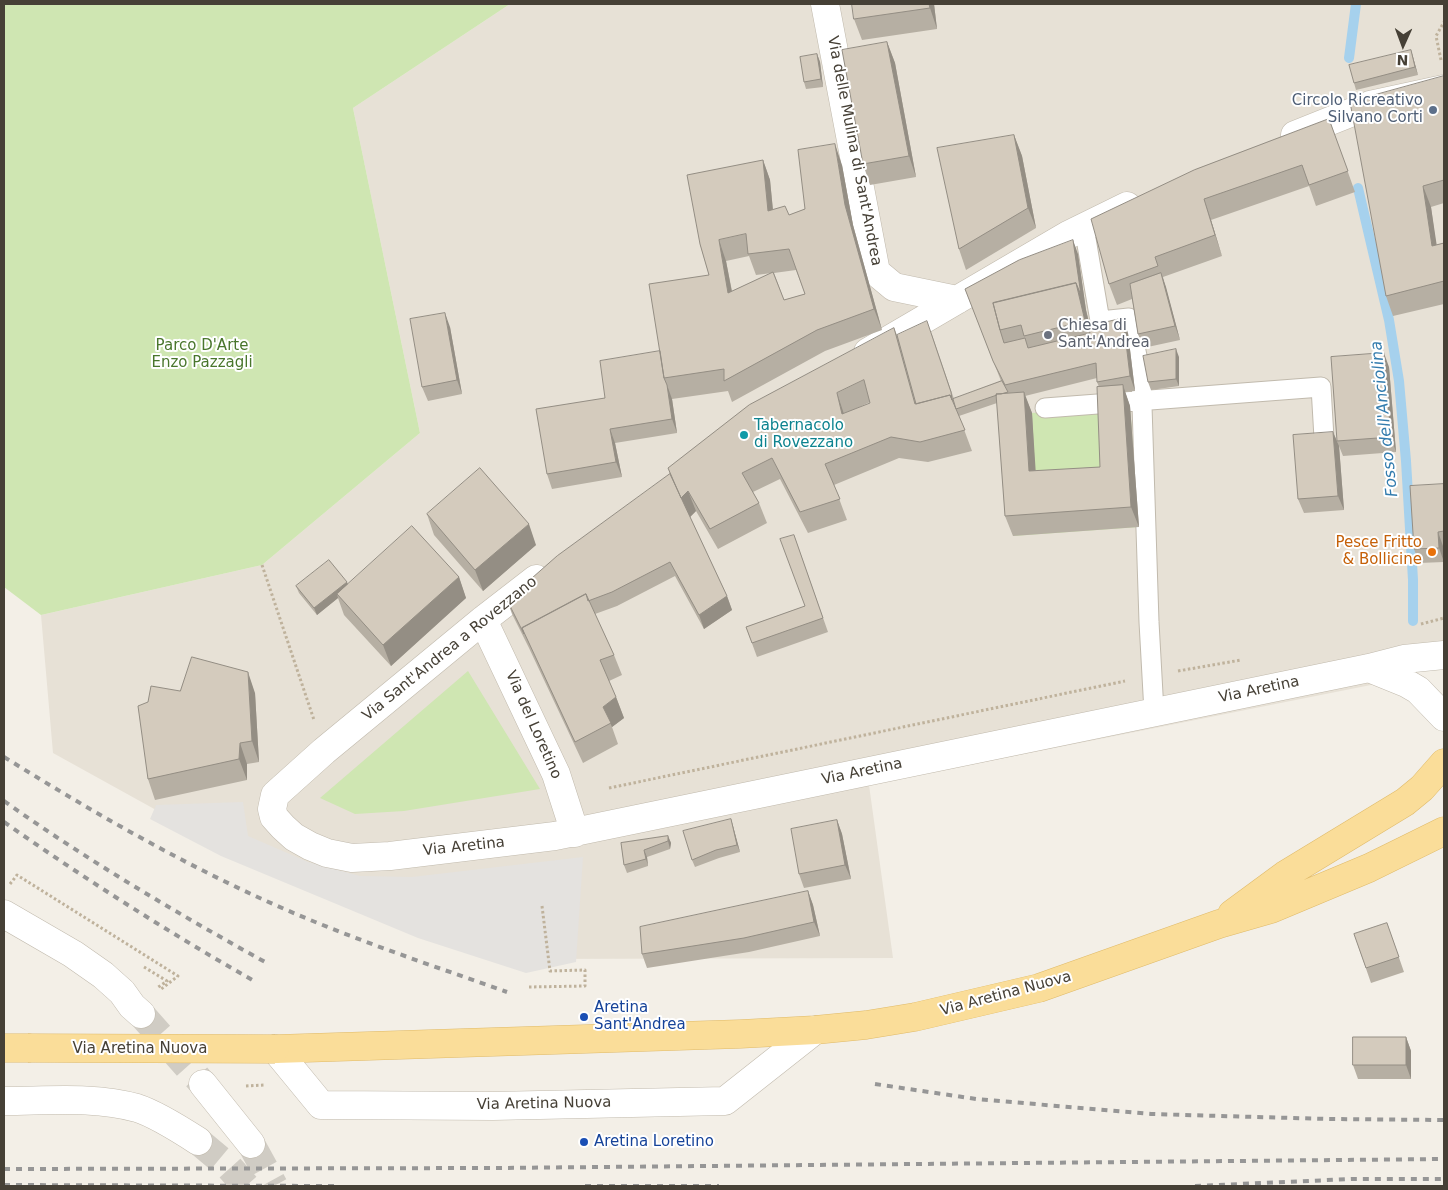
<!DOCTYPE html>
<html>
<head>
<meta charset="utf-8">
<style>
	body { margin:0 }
	#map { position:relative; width:1448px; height:1190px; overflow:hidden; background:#f3efe7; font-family:"DejaVu Sans",sans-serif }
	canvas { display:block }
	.frame { position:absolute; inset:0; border:5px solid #464036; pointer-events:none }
	.north { position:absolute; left:1378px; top:20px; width:50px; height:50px; -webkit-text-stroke:4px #fff; paint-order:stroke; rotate:182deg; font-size:14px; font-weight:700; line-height:20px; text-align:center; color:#464036 }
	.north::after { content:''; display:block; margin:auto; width:18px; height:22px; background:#464036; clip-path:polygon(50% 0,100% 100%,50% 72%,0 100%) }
</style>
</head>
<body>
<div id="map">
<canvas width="1448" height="1190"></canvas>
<div class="frame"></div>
<div class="north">N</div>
</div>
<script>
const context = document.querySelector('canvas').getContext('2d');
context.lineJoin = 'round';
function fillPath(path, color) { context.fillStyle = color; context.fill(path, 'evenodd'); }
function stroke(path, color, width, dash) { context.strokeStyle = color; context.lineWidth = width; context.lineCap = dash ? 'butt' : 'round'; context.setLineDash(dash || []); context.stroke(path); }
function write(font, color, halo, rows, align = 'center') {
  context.font = font + ' "DejaVu Sans",sans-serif'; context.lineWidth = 4; context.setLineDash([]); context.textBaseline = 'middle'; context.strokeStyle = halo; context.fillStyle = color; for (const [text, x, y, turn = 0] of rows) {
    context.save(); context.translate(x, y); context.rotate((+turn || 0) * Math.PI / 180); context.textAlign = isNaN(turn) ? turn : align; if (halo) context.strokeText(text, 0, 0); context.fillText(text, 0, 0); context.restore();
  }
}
fillPath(new Path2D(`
	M510,4h934v653l-43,22 -532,106 24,173 -363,1 -345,-133 -132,-73 -12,-138 221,-50 158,-132 -67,-325z`), '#e7e1d6');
fillPath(new Path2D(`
	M4,4h506l-157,104 67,325 -158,132 -221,50 -37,-28z
	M1130,406l9,121 -126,9 -9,-121z
	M468,671l72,118 -136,22 -49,3 -35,-16z`), '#cfe6b2');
fillPath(new Path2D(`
	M243,802l5,34 60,26 52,14 52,1 171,-20 -7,105 -50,11 -108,-35 -197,-82 -71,-37 6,-14z`), '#e4e2df');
stroke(new Path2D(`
	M1349,58l7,-54
	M1358,188l31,132 10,61 7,80 7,119v41`), '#a6d1ed', 10);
stroke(new Path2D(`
	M141,1014l62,70
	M198,1141l30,25 18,20
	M251,1144l23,42`), '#d0ccc4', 28, [28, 14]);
const lane = new Path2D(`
	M1084,227l16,94 29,-3 12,57 8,247 5,90
	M1045,408l276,-21 3,51`);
const street = new Path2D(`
	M825,4l51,268 18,15 63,13
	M1295,135l75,-30 74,-16
	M868,352l200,-117 59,-29
	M536,579l-53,41 -159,131 -49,44 -3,14 2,8 9,10 11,10 16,9 17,7 25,5 38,-2 165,-20 814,-168 35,-9 40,-4
	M483,620l73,154 19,59
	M1369,668l37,15 12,7 26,27
	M4,914l69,40 30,21 19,17 10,14 9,8
	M275,1049l46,56 172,1 232,-5 90,-71
	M203,1084l48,60
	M4,1101c43,0 91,-5 133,7 19,6 44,22 61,33`);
const primary = new Path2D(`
	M1232,914l53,-39 120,-73 17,-14 22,-25
	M4,1048h24
	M275,1049l465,-15 75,-4 51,-5 49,-8 124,-29 180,-64 52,-15 98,-41 75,-37`);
stroke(lane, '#c1baad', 21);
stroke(street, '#c1baad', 29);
stroke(primary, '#dfba69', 29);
stroke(new Path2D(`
	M1441,60l-5,-24 8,-14
	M262,565l52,155
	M1421,624l23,-6
	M1178,671l63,-11
	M609,788l516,-107
	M10,884l7,-9 161,101 -18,14
	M144,967l23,14 -10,7
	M529,987l56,-1v-16l-35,1 -8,-65
	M246,1086l19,-1`), '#bfb29c', 3, [2.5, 2.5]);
stroke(lane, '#fff', 19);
stroke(street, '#fff', 28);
stroke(primary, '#fadd99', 28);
stroke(new Path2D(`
	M4,757c87,54 175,105 269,147 76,34 155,60 234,88
	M4,801c83,59 171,111 261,161
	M4,822c81,57 164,110 250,159
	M875,1084l101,15 175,15 178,5 115,1
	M4,1169l491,-1 949,-9
	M4,1185l331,1
	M585,1186h134
	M1195,1186l157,-7h92`), '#969696', 4, [6, 6]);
const primaryBridge = new Path2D(`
	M28,1048l247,1`);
stroke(primaryBridge, '#dfba69', 29, []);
stroke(primaryBridge, '#fadd99', 28);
fillPath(new Path2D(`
	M934,4l3,25 -75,11 -8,-21z
	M887,42l8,21 21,114 -46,8 -7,-21z
	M1411,50l2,7 5,18 -62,15 -2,-7z
	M817,54l3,8 3,25 -17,2 -2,-7z
	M1444,76v127l-13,4 5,38 8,-2v61l-51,12 -7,-20z
	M1329,119l26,73 -39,14 -7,-20 -98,34 11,36 -59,21 17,63 -37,8 -5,-14 -6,-35 -15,6 -8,-21 85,-114z
	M1014,135l8,21 14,72 -70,42 -7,-21z
	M763,160l7,20 3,30 16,5 16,-6 37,-44 11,60 29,105 -57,21 -93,51 -4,-11 -56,8 5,34 -62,10 7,34 -70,12 -5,-15 58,-76 55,-47 49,-76 -9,-31zM749,256l7,19 16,-2 -40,18 -6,-30zM796,270l9,24 -21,6 -10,-27z
	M1078,254l8,56 4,16 38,7 7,58 -10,1 5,14 9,121 -126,9 -8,-20 -8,-113 -38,13 13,35 -44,11 -29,-4 -65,27 13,35 -39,13 -28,-54 -27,13 6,11 8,20 -49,26 -22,-38 -6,6 37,79 5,14 -28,19 -29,-53 -58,30 -22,8 19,41 8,20 -13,6 7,16 8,21 -12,9 6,17 -35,19 -54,-115 -17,-34 -5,-14 163,-126 -2,-6 226,-140 3,7h35l22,64 47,-18 -36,-92zM1097,378v4l2,5 1,80 -65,4 -3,-58 -7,-17zM870,402v1l-17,7z
	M450,327l12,67 -34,7 -6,-14z
	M1179,357v29l-28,4 -3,-8z
	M1389,367l7,85 -53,4 -6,-15z
	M1333,432l6,14 5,64 -40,3 -6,-14z
	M1444,484v62h-1l1,16 -25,1 -5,-14z
	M427,514l109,31 -53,46 -49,-56z
	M794,535l34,97 -71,25 -11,-30 59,-21z
	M459,577l7,21 -75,68 -47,-51 -6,-17 -21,17 -18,-22 -3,-7 52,-2z
	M180,691l75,2 4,69 -12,2v16l-92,20 -7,-21v-77z
	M731,819l9,33 -21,6 -24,9 -3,-7z
	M837,820l5,14 9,45 -47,9 -5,-14z
	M668,836l3,7 -1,6 -23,8 1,9 -21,7 -3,-8 -3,-22z
	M808,891l5,14 7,31 -71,16 -102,16 -5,-14z
	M1387,923l17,49 -33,11 -17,-49z
	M1406,1037l5,14v28h-53l-5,-14z`), '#b6afa3');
fillPath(new Path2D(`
	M929,4h5l3,25 -7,-21z
	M887,42l8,21 21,114 -7,-21z
	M1411,50l2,7 5,18 -3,-8z
	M817,54l3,8 3,25 -2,-8z
	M1014,135l8,21 14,72 -8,-20z
	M835,144l7,21 11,60 29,105 -8,-21 -29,-104z
	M763,160l7,20 5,52 -7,-21z
	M1423,186l8,21 9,60 -8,-21z
	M1204,199l7,21 11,36 -7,-21z
	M719,240l7,21 10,53 -8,-21z
	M1073,240l5,14 8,56 9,38 -10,-27 -9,-38z
	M1161,273l5,14 14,53 -5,-14z
	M445,313l5,14 12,67 -5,-14z
	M1123,318l5,15 7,58 -5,-15z
	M1176,349l3,8v29l-3,-7z
	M1384,353l5,14 7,85 -5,-15z
	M667,385l5,14 5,34 -5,-14z
	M1123,385l7,21 9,121 -8,-20z
	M1024,392l8,21 5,79 -8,-21z
	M837,393l7,21h-2z
	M610,429l5,14 7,34 -6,-15z
	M1333,432l6,14 5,64 -6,-14z
	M688,491l8,20 -7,7 -8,-20z
	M529,524l7,21 -53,46 -8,-21z
	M1438,532l5,14 1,16 -5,-14z
	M459,577l7,21 -75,68 -8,-21z
	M347,582l3,7 -13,5 1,4 -21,17 -3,-7z
	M727,596l5,14 -28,19 -5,-14z
	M248,672l7,21 4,69 -7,-21z
	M616,697l8,21 -12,9 -9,-20z
	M240,743l7,21v16l-8,-21z
	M731,819l2,7 7,26 -3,-7z
	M837,820l5,14 9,45 -6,-14z
	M668,836l3,7 -1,6 -2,-8z
	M644,850l3,7 1,9 -2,-7z
	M808,891l5,14 7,31 -6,-14z
	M1406,1037l5,14v28l-5,-14z`), '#948e84');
const building = new Path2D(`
	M852,4h77l1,4 -76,11z
	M887,42l22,114 -46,8 -21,-114z
	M1411,50l4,17 -61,16 -5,-18z
	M817,54l4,25 -17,3 -4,-25z
	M1444,76v104l-21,6 9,60 12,-3v38l-58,15 -36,-194z
	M1329,119l19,52 -39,14 -7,-20 -98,34 11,36 -60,22 3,9 -49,18 -18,-65 103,-49z
	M1014,135l14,73 -69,41 -22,-101z
	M835,144l10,61 29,104 -57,21 -93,51v-12l-60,9 -15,-94 60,-9 -9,-31 -13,-69 76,-15 5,51 17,-5 4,9 16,-6 -7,-59zM746,234l2,20 41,-5 16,45 -21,6 -11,-28 -45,21 -9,-53z
	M1073,240l8,55 -5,-12 -83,20 7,27 4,13 21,-5 3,10 62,-15 -2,-7 35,-8 7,58 -33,6 -1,-19 -91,22 -12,-24 -28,-72 54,-29z
	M1161,273l14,53 -37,8 -8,-50z
	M1076,283l9,38 -61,15 -3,-11 -21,5 -7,-27z
	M445,313l12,67 -35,7 -12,-68z
	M927,321l24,71 1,8 -2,-5 -34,9 -19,-69z
	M894,328l21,76 35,-9 15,35 -45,12 -29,-5 -66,27 15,35 -40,13 -28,-54 -30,15 17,30 -49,26 -22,-38 -7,7 -13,-30 81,-63zM864,380l6,23 -28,11 -5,-21z
	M1176,349v30l-28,3 -5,-26z
	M660,351l4,27 3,7 5,34 -62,10 6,33 -69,12 -11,-65 69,-11 -5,-37z
	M1384,353l7,84 -54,4 -6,-84z
	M1002,381l6,11 -7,2h-5l1,1 -41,14 -3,-10z
	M1123,385l8,122 -126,9 -9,-122 28,-2 5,79 71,-4 -3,-80z
	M1333,432l5,64 -40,3 -5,-64z
	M480,468l49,56 -54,46 -48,-56z
	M670,474l57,122 -28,19 -29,-53 -58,30 -24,9 -2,-7 -64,34 2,6 -17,-34 50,-44z
	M1444,484v47l-6,1 1,16 -25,1 -4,-63z
	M412,526l47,51 -76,68 -46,-51z
	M794,535l29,83 -71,25 -6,-16 59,-21 -25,-67z
	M329,560l18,22 -33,26 -18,-22z
	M586,594l28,61 -14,5 16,37 -13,10 8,16 -36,19 -53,-114z
	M192,657l56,15 4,69 -12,2 -1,16 -91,20 -10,-73 10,-4 3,-16 29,5z
	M731,819l6,26 -21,5 -24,10 -9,-29z
	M837,820l8,45 -46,9 -8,-45z
	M668,836v5l-24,9 2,9 -22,6 -3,-22z
	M808,891l6,31 -70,16 -102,16 -2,-27z
	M1387,923l12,34 -33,11 -12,-34z
	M1353,1037h53v28h-53z`);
fillPath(building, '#d4cbbd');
stroke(building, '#948e84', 1);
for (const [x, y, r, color] of [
	[1433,110,5,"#5c6f8a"],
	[1048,335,5,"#6b7280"],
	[744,435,5,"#0f9aa8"],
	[1432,552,5,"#e8710a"],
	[584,1017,5,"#1a4fb4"],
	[584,1142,5,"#1a4fb4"]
]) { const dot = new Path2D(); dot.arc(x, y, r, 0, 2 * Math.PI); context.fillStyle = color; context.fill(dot); stroke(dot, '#fff', 2); }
write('15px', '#4e5e75', '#fff', [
	["Circolo Ricreativo",1423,101],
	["Silvano Corti",1423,118]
], 'right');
write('15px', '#464036', '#fff', [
	["Via delle Mulina di Sant'Andrea",854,151,79],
	["Via Sant'Andrea a Rovezzano",450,649,-39],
	["Via Aretina",1259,690,-12],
	["Via del Loretino",533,725,66],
	["Via Aretina",862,772,-12],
	["Via Aretina",464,847,-6],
	["Via Aretina Nuova",1006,994,-15],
	["Via Aretina Nuova",140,1049],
	["Via Aretina Nuova",544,1104,-1]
]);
write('15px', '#5b616d', '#fff', [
	["Chiesa di",1058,326],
	["Sant'Andrea",1058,343]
], 'left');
write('15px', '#49762c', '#fff', [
	["Parco D'Arte",202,346],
	["Enzo Pazzagli",202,363]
]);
write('15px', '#0d838f', '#fff', [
	["Tabernacolo",754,426],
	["di Rovezzano",754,443]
], 'left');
write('15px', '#c56008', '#fff', [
	["Pesce Fritto",1422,543],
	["& Bollicine",1422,560]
], 'right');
write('15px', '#164399', '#fff', [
	["Aretina",594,1008],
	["Sant'Andrea",594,1025],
	["Aretina Loretino",594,1142]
], 'left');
write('italic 16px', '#337cae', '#fff', [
	["Fosso dell'Anciolina",1385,419,-96]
]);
</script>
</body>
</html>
